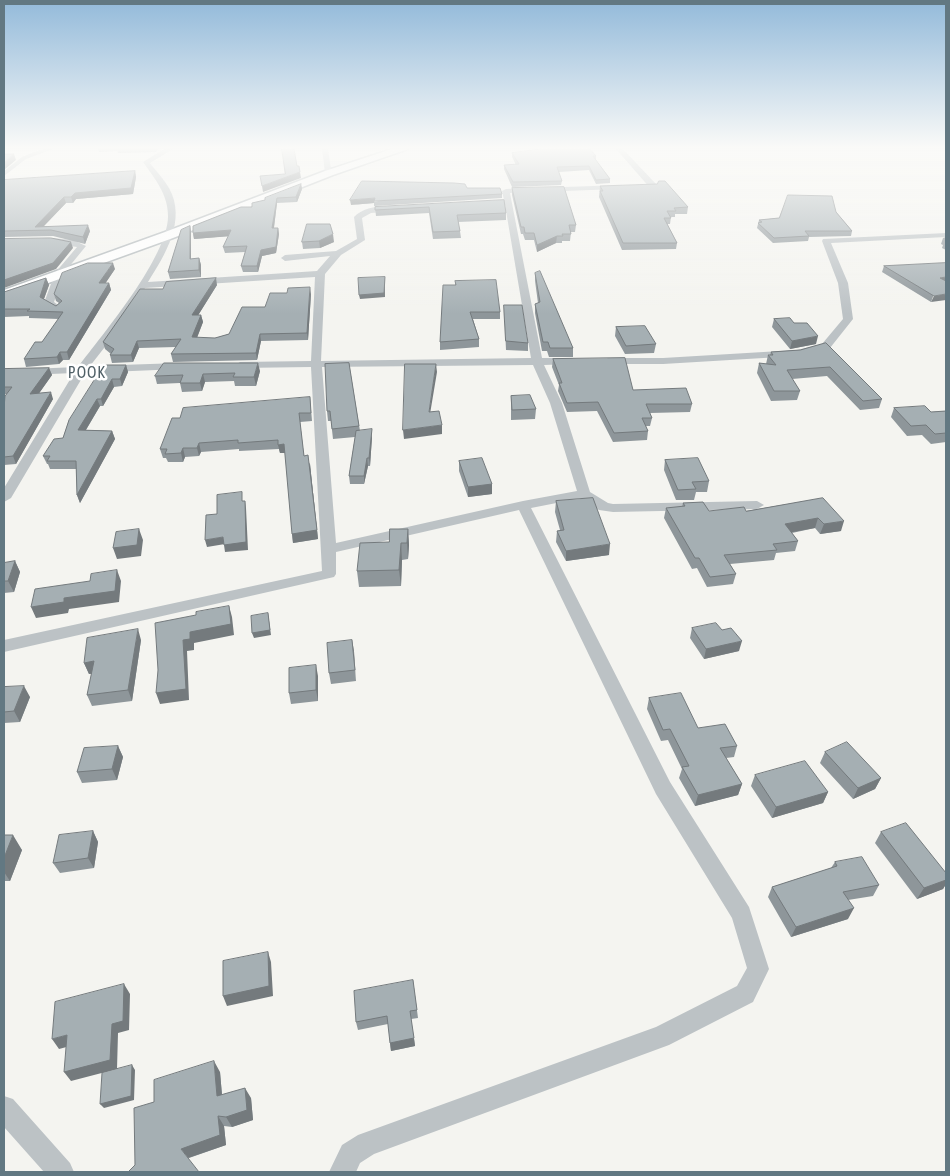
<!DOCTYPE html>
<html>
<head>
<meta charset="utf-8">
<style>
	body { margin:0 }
	#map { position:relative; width:950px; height:1176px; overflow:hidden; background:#f4f4f0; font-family:"Asap Condensed",sans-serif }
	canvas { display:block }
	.frame { position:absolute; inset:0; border:5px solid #627882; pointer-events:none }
</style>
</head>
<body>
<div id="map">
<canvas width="950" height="1176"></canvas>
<div class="frame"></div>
</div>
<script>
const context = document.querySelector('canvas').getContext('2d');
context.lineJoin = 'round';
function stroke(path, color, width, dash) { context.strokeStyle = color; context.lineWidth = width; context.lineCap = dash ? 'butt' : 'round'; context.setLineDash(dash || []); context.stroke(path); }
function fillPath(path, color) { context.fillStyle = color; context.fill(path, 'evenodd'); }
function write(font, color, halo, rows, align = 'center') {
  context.font = font + ' "Asap Condensed",sans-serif'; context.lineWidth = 5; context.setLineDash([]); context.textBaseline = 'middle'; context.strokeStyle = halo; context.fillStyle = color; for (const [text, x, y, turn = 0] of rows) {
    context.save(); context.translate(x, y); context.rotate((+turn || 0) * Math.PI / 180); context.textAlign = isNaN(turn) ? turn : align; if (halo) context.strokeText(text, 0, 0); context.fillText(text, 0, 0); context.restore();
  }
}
const secondary = new Path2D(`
	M392,149h16l-75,26 -160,63 -169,61v-9l161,-58 160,-61z`);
stroke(secondary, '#afb6b9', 3);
fillPath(new Path2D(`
	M42,149h11l-27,10 -22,17v-5l18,-14z
	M164,149h9l-23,14c6,8 14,16 19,25 18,32 -4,67 -21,94l169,-11 13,-15 -45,5 -4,-3 4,-3 51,-4 21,-12 -3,-22c10,-11 30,-12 44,-10v4l-27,2 -9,5 3,22 -24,15 -16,19 -4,87 210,-3 -26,-153 -22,1 -4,-2 25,-4 -2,-9 4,-2 116,-4 1,2 -4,2 -109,4 32,165h30l5,3 -5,3 -28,1 18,38 28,89 18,11 5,1 144,-3 7,4 -7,4 -144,3 -14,-2 -17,-12 -51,10 139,274 79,125 20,62 -16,33 -84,43 -295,109 -14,9 -4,9h-27l13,-27 16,-10 298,-108 81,-41 10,-18 -15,-50 -76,-124 -137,-284 -183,42v22l-2,3 -330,75v-12l318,-69 -11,-204 -71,1 -5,-3 5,-3 71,-1 4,-84 -170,11 -23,37 -32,41 90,-3 5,3 -5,3 -95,4 -74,125 -7,4v-14l70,-115 -70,3v-6l74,-3c25,-33 90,-110 90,-151 0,-22 -13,-37 -25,-54zM533,365l17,38 27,88 -54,10 -187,42 -14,-176z
	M322,149h6l4,26 -7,-2z
	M616,149h7l33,35v4h-6z
	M946,233v4l-115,6 17,40 5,36 -23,29 -33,8 -134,8h-55l-5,-3 5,-3h55l134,-8 25,-6 21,-25 -5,-36 -16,-42 1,-2z
	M53,238l20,2 13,6 -22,27 -10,29 8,6 -5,3 -13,-8 11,-30 22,-26 -27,-4 -1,-2z
	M4,1096l9,3 57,64 4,9h-30l-40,-45z`), '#bcc2c5');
fillPath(secondary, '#fff');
fillPath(new Path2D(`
	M98,149h60l-2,3 -38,1 -1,-3v1l-18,1z
	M512,153l84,3v4l14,19v4l-14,1 -7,-14 -30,2 3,9 -1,4 -49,2 -8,-18v-4h12l-4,-8z
	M135,171l1,6 -3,17 -57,5 -3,4h-7l-22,23 46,5 -5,13 -32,-8 -49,1v-57z
	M301,184l1,5 -5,13 -20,1 -3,25h4l1,6 -3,19 -14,3 -4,16h-15l-2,-6 4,-14 -20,1 -2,-6 6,-11 -35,3 -1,-6z
	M600,186l88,21 -1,7h-12v3h-4l-1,7h-3l10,19 -1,6 -54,1 -23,-53z
	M467,188l35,6v4l-128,8v-3l-23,2z
	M512,188l64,37 -1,7h-4l-1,9h-8v2h-6l-19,9 -3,-12h-9l-2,-6h-2l-9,-39z
	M504,200l2,13v7l-48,2 2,9 1,7 -28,1 -4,-26 -53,3 -1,-9z
	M836,212l16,19 -1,5 -42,1 -1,4 -35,2 -16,-15 2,-8z
	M307,224l27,18 -14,6 -17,1 -1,-7z
	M190,226l1,7v26l8,-1 2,7v12l-31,2 -2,-7z
	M946,237v13l-4,-2 1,-3 -2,-1 2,-6z
	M946,263l-15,39 -49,-30 2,-6z
	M115,269l-10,14h4l2,7 -42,70h-6l-4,4 -33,3 -2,-8 18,-17 17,-23 -30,-1v-2l-25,1v-25l42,-14 3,7 -5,14 12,7 3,-3 -3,-2 -2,-7z
	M535,273l38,75v9h-24l-2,-6h-5l-7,-38v-9l3,-1 -3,-22z
	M455,281l45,31v7h-27l6,20v8l-39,3v-8l15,-57z
	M217,285l-19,30h3l2,7 -6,16h18l14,-4 36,-27 46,-13 -3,46 -47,1 -4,19 -84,2 -2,-8 5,-7 -37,1 -6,14 -21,1 -2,-8 1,-1 -6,-5 -2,-7 60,-53z
	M504,305l24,38v8l-22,-1z
	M774,319l20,4 22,21 -26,5 -18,-22z
	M616,327l40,17 -2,9 -29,1 -10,-18z
	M826,343l56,56 -3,9 -19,2 -33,-34 -35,3 8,12 -3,9 -26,1 -14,-28 2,-10 7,1 2,-9h2l1,-3 29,-2z
	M553,359l80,31 59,14 -2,8 -40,1 2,5 -2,8h-4l2,5 -1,9 -34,2 -16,-31 -30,1 -9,-21 1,-6 -7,-18z
	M349,363l11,68 12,6 -2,29h-2l-4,18h-14l-1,-8 6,-39 -22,2 -2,-18h-3l-1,-10z
	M126,365l2,7 -6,14 -8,1 -11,19h-3l-14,24 26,1 3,8 -35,64 -3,-8 -1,-26h-26l-2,-5h-1l-4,-8 20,-18 6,-18z
	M49,368l3,7 -13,18 14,6 -37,65 -12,1v-57l2,-14h-2v-25z
	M260,371l-4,15h-21l-1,-5 -29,1 -3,9 -20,1 -2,-9 -23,1 -2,-8z
	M511,396l25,13 -1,10 -24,1z
	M310,397l2,24 -12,1 4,34 6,8 8,75 -25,4 -8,-90h-5l-1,-4 -40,2v-2l-38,3 -2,4 -14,1 -2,5h-15l-2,-4h-3l-3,-9 20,-31z
	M894,408l37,4 15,-1v31l-15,2 -9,-9 -15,1 -16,-19z
	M665,460l44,21 -2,11h-11l-2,8h-18l-12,-30z
	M459,461l33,23v10l-24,3 -9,-26z
	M823,498l18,33 -21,3 -5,-6 -23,5 6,8 -3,10 -19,2 -2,7 -44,4 6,10 -3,10 -26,3 -10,-19 -5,1 -28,-51 2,-10 16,-1 1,-4 26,8h37z
	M556,501l53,54 -43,6 -10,-19 1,-11 3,-1 -5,-18z
	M408,529l1,16 -1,14 -6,1 -1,26 -42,1 -2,-16 32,-29z
	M15,561l5,11 -6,20 -10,1v-30z
	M692,628l30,2 17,21 -35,8 -14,-21z
	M141,640l-9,61 -40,5 -5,-11 5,-21h-3l-5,-11z
	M352,640l4,41 -25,3 -2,-11z
	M318,676v25l-27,3 -2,-11z
	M4,687l26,10 -10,25 -16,1z
	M649,698l49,30 39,18 -3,11 -8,1 16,26 -4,11 -43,11 -16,-28 3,-9 -14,-29 -7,1 -14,-32z
	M118,746l5,11 -6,23 -35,3 -5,-11z
	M825,752l56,26 -6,11 -22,10 -33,-36z
	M755,775l73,17 -5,11 -51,15 -21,-32z
	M93,831l5,11 -4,26 -34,5 -7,-10z
	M881,832l65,41v11l-3,5 -26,10 -42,-56z
	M4,835l18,15 -12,31h-6z
	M835,862l44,23 -6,11 -25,4v19l-57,18 -23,-40 4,-10 59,-19z
	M413,980l5,38 -7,1 4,27 -24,5 -3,-27 -30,6 -2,-8z
	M220,1072l2,23 29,3 2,22 -21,7 -8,-1 2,19 -37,13 -35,-56z`), '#8e969a');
fillPath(new Path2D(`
	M14,154l2,6 -12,10v-7z
	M135,171l1,6 -3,17 -57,5 -3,4 -2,-6 4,-4z
	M300,172l1,6 -38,14 -1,-6z
	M301,184l1,5 -5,13 -1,-5z
	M64,197l2,6 -26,27 -5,-3z
	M277,198v5l-4,31 -1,-6z
	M375,198l-1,5 -23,2 -1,-5z
	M88,225l2,6 -5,13 -2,-7z
	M190,226l1,7v33l-1,-7z
	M278,228l1,6 -3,19 -14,3 -4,16 -1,-6 4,-16z
	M231,230l1,6 -38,3 -1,-6z
	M333,234l1,8 -14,6 -1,-7z
	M557,236l-1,7 -19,9v-7z
	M71,242l2,6 -17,21 -52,19v-8z
	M199,258l2,7v12l-2,-7z
	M113,263l2,6 -14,21 -2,-7z
	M385,277v20l-25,2 -1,-4z
	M946,277v6l-6,-5z
	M46,278l3,7 -7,19 -2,-7z
	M216,278l1,7 -23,37 -2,-7z
	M109,283l2,7 -42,70 -2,-8z
	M310,287l1,7 -3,46 -1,-7z
	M946,294v6l-15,2 3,-6z
	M201,315l2,7 -9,23 -2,-8z
	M260,334l1,7 -4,19 -1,-7z
	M818,336l-2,8 -26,5 2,-8z
	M137,341l2,7 -6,14 -2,-7z
	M60,352l3,8 -4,4 -2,-7z
	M258,363l2,8 -4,15 -2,-9z
	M436,364l1,8 -8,48v-8z
	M126,365l2,7 -6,14 -2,-7z
	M49,368l3,7 -19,27 -3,-8z
	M203,374l2,8 -3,9 -2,-8z
	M112,379l2,8 -11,19 -2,-7z
	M51,392l2,7 -37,65 -3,-8z
	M97,399l3,7 -19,32 -3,-8z
	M442,425v9l-38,5 -1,-9z
	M372,429v8l-2,29 -1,-8z
	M112,431l3,8 -35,64 -3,-8z
	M199,443l2,9 -2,4 -2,-8z
	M284,444l1,9h-5l-2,-8z
	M183,448l2,9 -2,5 -2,-9z
	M367,458l1,8 -4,18v-8z
	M310,464l8,75 -25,4 -1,-9z
	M492,484v10l-24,3v-10z
	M245,501l1,7 2,42 -23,2 -1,-7z
	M818,518l-3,10 -33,6 3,-10z
	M844,521l-3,10 -21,3 4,-10z
	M139,529l4,11 -2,16 -24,3 -4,-11z
	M408,529l1,16 -1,14 -1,-16z
	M223,537l2,7 -18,3 -2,-7z
	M401,543l1,17 -1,26 -2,-16z
	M610,544l-1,11 -43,6v-10z
	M15,561l5,11 -6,20 -6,-11z
	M117,570l4,11 -2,21 -50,7 -1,4 -32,5 -5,-11 33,-9z
	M229,606l3,11 2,18 -40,8v7l-7,1 2,49 -29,4 -4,-11 27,-53 7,-8z
	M268,613l3,22 -17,3 -2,-5z
	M138,629l3,11 -9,61 -4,-11z
	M352,640l2,11 2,30 -1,-11z
	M742,641l-3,10 -35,8 2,-10z
	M94,661l5,11 -10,2 -5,-11z
	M316,665l2,11v25l-2,-11z
	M24,686l6,11 -10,25 -6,-11z
	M118,746l5,11 -6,23 -5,-11z
	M881,778l-6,11 -22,10 5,-11z
	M742,784l-4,11 -43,11 3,-11z
	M828,792l-5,11 -51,15 4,-11z
	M93,831l5,11 -4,26 -6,-10z
	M13,835l9,15 -12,31 -6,-9v-14z
	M946,880v4l-3,5 -26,10 7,-11z
	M854,908l-6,11 -57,18 5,-10z
	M268,952l3,10 2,34 -46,10 -4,-10z
	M124,984l6,10 -1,36 -11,3 -1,36 -46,12 -7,-9z
	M67,1035l7,10 -15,4 -7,-10z
	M414,1038l1,8 -24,5 -1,-8z
	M214,1061l6,11 3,35 -6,-11z
	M132,1065l3,5 -1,30 -30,8 -4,-4z
	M245,1088l6,10 2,22 -21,7 -6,-10z
	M218,1116l6,10 2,19 -38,13 -7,-9z`), '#747a7d');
const building = new Path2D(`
	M282,149h12l3,17h2l1,6 -38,14 -2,-10 25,-2z
	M540,149h50l6,7h-3l17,23 -14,1 -7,-14 -32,1 5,14 -49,1 -9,-17 15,-1 -7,-11z
	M4,154h10l-10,9z
	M135,171l-4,17 -56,5 -4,4h-7l-29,30 53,-2 -5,12 -32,-7 -47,1v-51z
	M362,181l92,2 11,1 2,4h33l2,6 -128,7 1,-3 -25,2z
	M659,181h6l23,26 -14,1 2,3h-9l4,7h-7l13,25h-54l-23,-52h3l-3,-5 57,-2z
	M301,184l-5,13 -19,1 -5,30h6l-2,19 -15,3 -4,16h-16l6,-20 -24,1 8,-17 -38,3v-7l48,-19h11v-4l13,-3v-2z
	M564,187l12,38h-7l2,9h-9l1,2h-6l-20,9 -3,-12h-9l-1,-6h-3l-9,-39z
	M788,195l44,1 4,16 16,19h-47l4,5 -35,2 -16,-15 4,-1 -3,-2 20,-2z
	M504,200l2,13 -49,2 3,16 -27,1 -4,-25 -54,3v-3z
	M307,224h23l3,10 -14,7 -17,1z
	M190,226v33l9,-1v12l-31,2 13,-42z
	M51,238l20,4 -18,21 -49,17v-41z
	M88,263h25l-14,20h10l-42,69h-7l-3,5 -33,2 11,-17h7l21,-30 -36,-1 3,-2h-26v-17l42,-14 -6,19 16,9 6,-5 -8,-7 8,-21z
	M946,263v14l-6,1 6,3v13l-12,2 -50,-30z
	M540,271l33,77h-23l-2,-6h-5l-8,-38 5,-2 -5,-29z
	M385,277l-1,16 -25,2 -1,-17z
	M216,278l-24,37h9l-9,22 23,1 14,-4 13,-27h23l5,-14h17l1,-5 22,-1 -3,46 -47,1 -4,19 -85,1 10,-15 -44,2 -6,14h-21l4,-6 -11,-7 37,-53h23l3,-7z
	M496,280l4,32h-30l9,27 -39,3 3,-57h13l-1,-4z
	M504,305h18l6,38 -22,-2z
	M790,318l4,5h13l11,13 -26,5 -18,-22z
	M645,326l11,18 -30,2 -10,-19z
	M826,343l56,56 -19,2 -33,-34 -43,3 13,21h-26l-15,-28 17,2 -8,-10h5l-2,-3 29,-2z
	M625,358l8,32 53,-2 6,16h-46l6,14h-10l6,13 -34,2 -16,-31 -31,1 -8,-20h3l-9,-24z
	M164,363h94l-4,14h-21l2,-4 -32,1 -3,9h-20l3,-8 -28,1z
	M349,363l10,63 -27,3 -2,-18h-3l-2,-47z
	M405,364h31l-7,48 10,-1 3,14 -39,5z
	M104,365h22l-6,14h-8l-11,20h-4l-19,31 34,1 -35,64 -1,-34h-29l3,-5h-7l11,-17 9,-1 6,-18z
	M49,368l-19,26 21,-2 -38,64 -9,1v-49l1,-12 7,-9h-8v-18z
	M530,395l6,14 -24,1 -1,-14z
	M310,397l1,16h-12l5,43 4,-1 9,75 -25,4 -8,-90 -6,1v-5l-40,3v-3l-39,3 -2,5h-14l-2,5 -16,1 2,-5h-7l12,-31h8l3,-10z
	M925,406l6,6 15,-1v22l-11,1 -9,-9 -15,1 -17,-18z
	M372,429l-3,29h-2l-3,18h-15l7,-45z
	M482,458l10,26 -24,3 -9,-26z
	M698,458l11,23 -17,1 4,7 -18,1 -13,-30z
	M242,492v9h3l1,41 -22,3 -1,-8 -18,3 1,-25 11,-1v-19z
	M593,498l17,46 -44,7 -9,-20 7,-1 -8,-29z
	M823,498l21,23 -20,3 -6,-6 -33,6 13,17 -25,3 4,6 -53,5 12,19 -26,3 -11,-19h-4l-29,-50 19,-2 -2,-3 20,-1 6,9 35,-4 2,4z
	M139,529l-2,16 -24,3 3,-16z
	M390,529h18l-1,14h-6l-2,27 -42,1 3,-28 29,-1z
	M15,561l-7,20h-4v-18z
	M117,570l-2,21 -51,7v4l-33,5 4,-18 55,-8 1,-7z
	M229,606l2,18 -41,8v7l-7,1 3,49 -30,4 2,-23 -3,-47 41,-8v-3z
	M268,613l2,17 -18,3 -1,-17z
	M716,623l6,7 9,-2 11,13 -36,8 -14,-21z
	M138,629l-10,61 -41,5 7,-34 -10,2 3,-25z
	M352,640l3,30 -26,3 -2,-30z
	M316,665v25l-27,3v-25z
	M24,686l-10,25 -10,1v-25z
	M681,693l17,35 27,-4 12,22 -17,2 22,36 -44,11 -16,-28 7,-1 -19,-37 -7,1 -14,-32z
	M847,742l34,36 -23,10 -33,-36z
	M118,746l-6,23 -35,3 7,-24z
	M805,761l23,31 -52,15 -21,-32z
	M906,823l40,50v7l-22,8 -43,-56z
	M93,831l-5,27 -35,5 6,-28z
	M4,835h9l-9,23z
	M862,857l17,28 -36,7 11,16 -58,19 -24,-40 65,-21 -2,-4z
	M268,952l1,34 -46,10v-35z
	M413,980l4,30 -7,1 4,27 -24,5 -3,-27 -31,6 -2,-31z
	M124,984l-1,37 -11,3 -2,36 -46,12 3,-37 -15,4 3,-37z
	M214,1061l3,35 28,-8 2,22 -21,7 -8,-1 2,19 -39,14 18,23h-71l7,-7 -1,-57 20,-6v-22z
	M132,1065l-1,31 -31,8 2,-31z`);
fillPath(building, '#a5afb3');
stroke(building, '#747a7d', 1);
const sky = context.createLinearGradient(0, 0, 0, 314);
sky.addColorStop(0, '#93bada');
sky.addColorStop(0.47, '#fafaf8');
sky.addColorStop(1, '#fafaf800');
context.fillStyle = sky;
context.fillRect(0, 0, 950, 314);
context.letterSpacing = '1px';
write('16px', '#506067', '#fff', [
	["POOK",87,373]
]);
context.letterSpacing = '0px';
</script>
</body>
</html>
